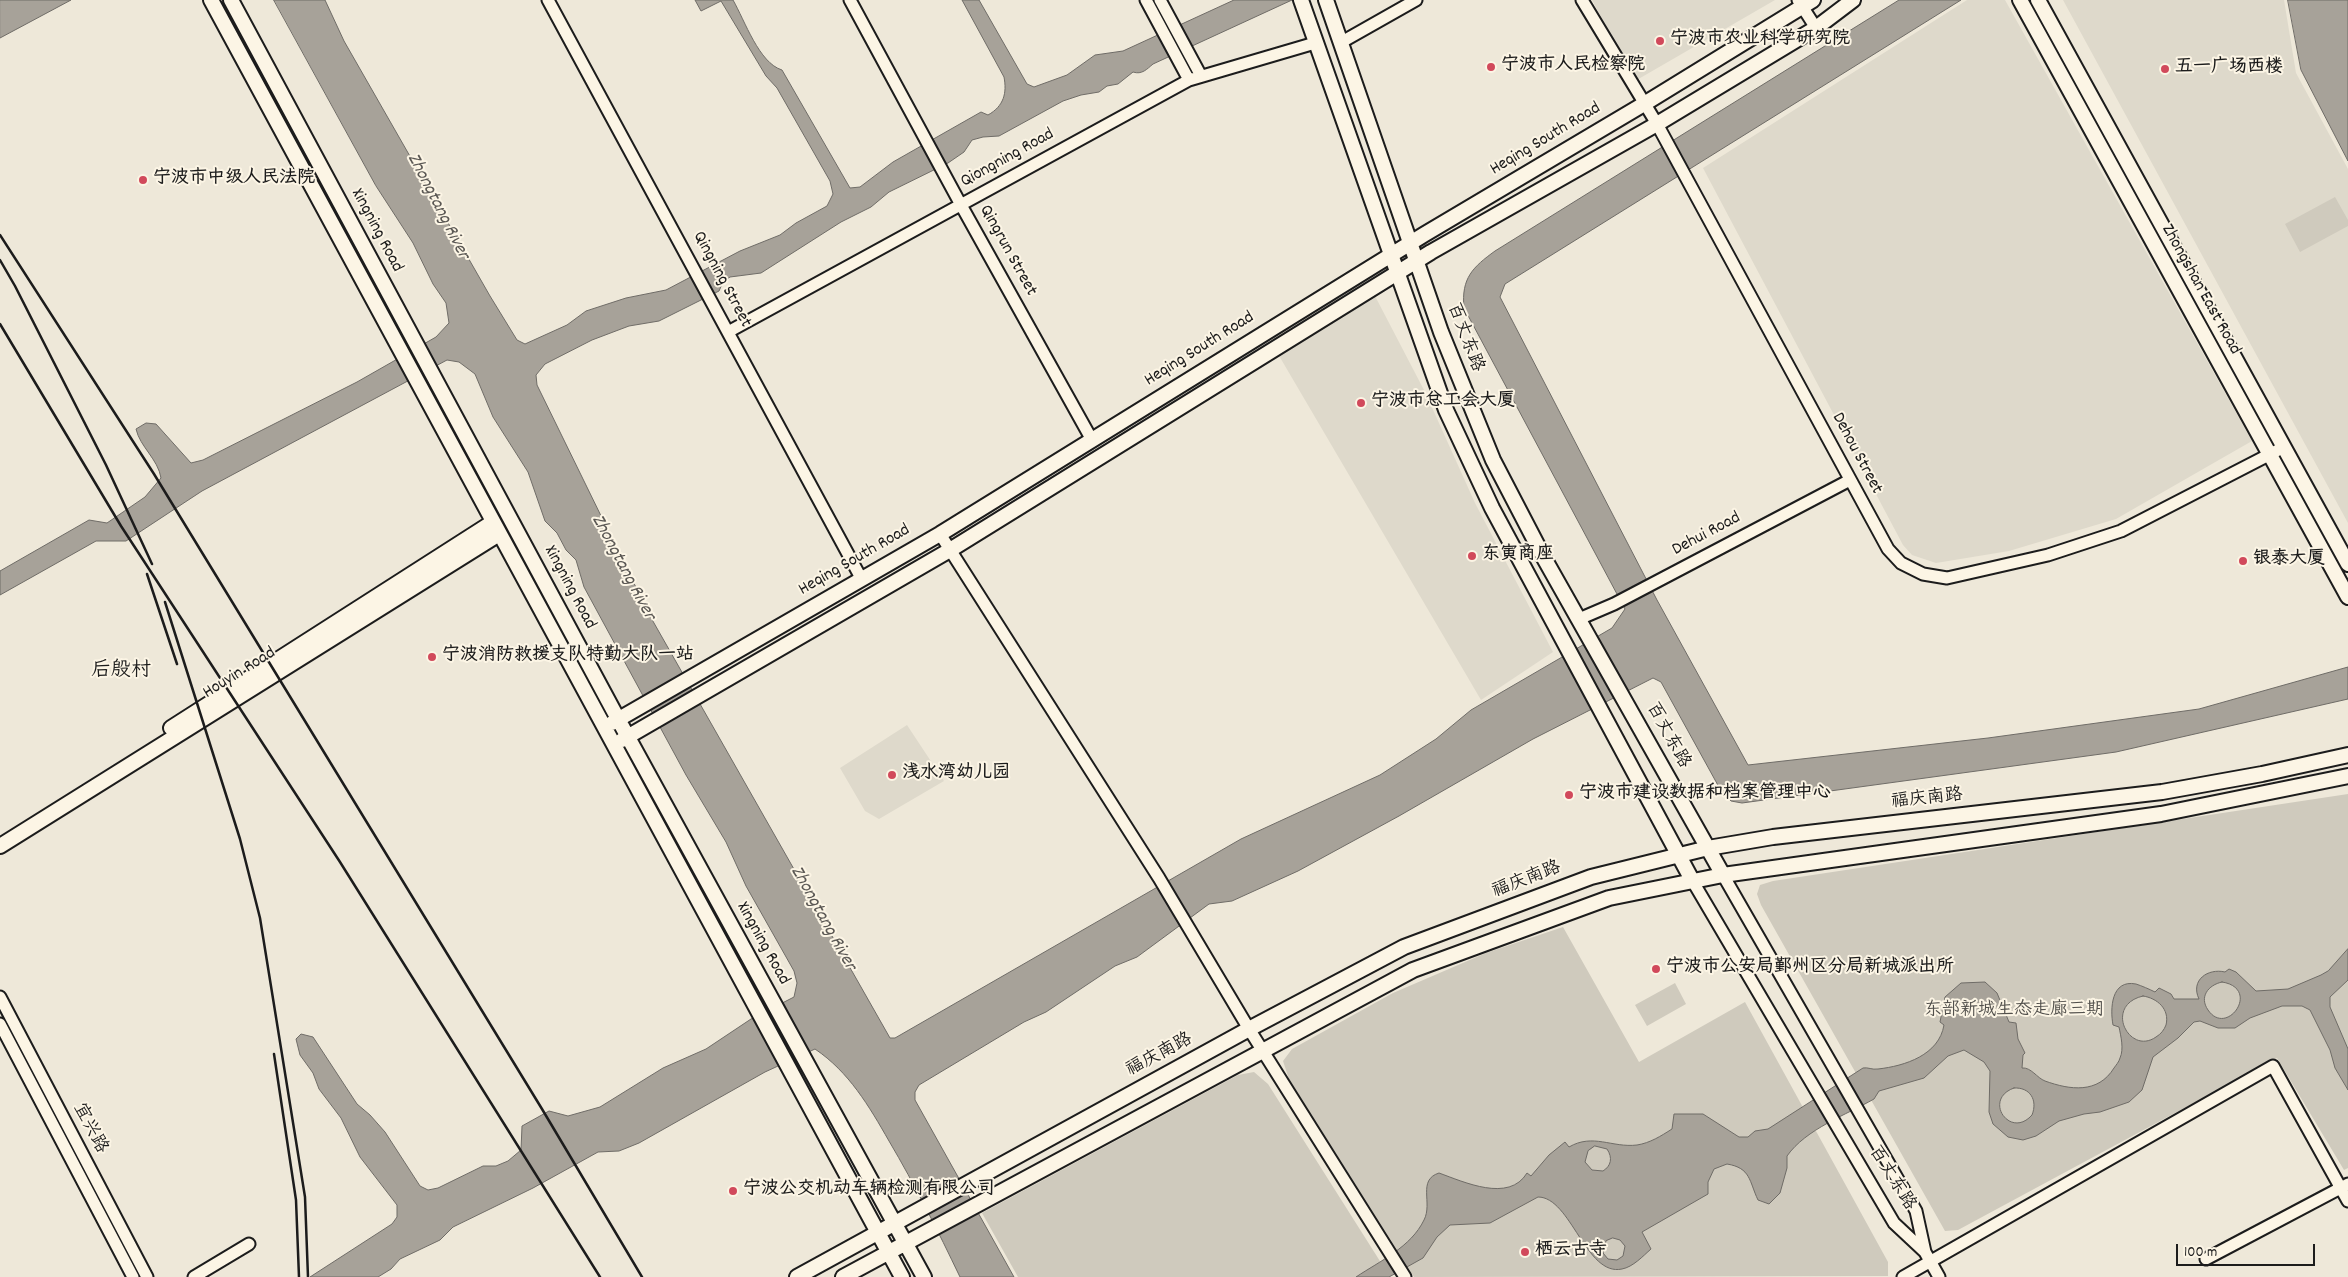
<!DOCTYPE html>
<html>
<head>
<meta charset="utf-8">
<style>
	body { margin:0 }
	#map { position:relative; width:2348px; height:1277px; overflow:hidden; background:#eee8d9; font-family:Dekko,sans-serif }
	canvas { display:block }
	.scale { position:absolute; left:2176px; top:1244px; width:139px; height:22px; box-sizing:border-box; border:2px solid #1c1c1c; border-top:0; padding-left:6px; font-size:15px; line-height:18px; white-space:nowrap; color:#1c1c1c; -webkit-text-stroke:4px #fcf5e5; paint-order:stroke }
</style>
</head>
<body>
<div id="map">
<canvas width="2348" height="1277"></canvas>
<div class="scale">100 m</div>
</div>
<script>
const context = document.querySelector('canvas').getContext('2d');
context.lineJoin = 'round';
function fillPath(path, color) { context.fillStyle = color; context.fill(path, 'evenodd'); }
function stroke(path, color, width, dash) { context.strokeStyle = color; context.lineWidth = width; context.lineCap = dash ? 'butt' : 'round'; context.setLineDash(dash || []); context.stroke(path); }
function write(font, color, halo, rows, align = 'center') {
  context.font = font + ' Dekko,"LXGW WenKai TC",sans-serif'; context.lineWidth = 4; context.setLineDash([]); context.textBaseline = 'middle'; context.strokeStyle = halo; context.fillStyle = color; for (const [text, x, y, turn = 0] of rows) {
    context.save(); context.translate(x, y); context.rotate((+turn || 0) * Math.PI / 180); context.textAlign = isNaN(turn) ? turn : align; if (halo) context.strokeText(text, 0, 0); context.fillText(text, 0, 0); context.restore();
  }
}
fillPath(new Path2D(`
	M1592,0h183l-140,81z
	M1967,0h38l247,441 -136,78 -107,32 -73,12 -24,-8 -9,-10 -200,-377z
	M2063,0h221l12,73 52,96v354z
	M1375,296l50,96 50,111 78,149 -72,48 -203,-346z
	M907,725l37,56 -65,38 -14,-8 -25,-43z`), '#ded9cb');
fillPath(new Path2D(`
	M2335,197l13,23v6l-48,26 -15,-28z
	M2348,794v374l-4,2 -67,-112 -319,172 -13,1 -184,-326 -4,-11 3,-9 13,-4z
	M1563,927l76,135 106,-60 143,260v14l-474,1 -125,-198 -6,-18 9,-12 101,-56 93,-40z
	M1675,983l11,21 -39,22 -12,-21z
	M1254,1072l14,12 122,193h-372l-36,-64 256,-138z`), '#cfcabd');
const water = new Path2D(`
	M0,0h71l-71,38z
	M274,0h51l19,41 146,255 27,44 8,4 42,-19 19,-14 40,-13 40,-8 74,-39 40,-16 16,-12 31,-17 6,-12 -3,-13 -53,-93 -11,-12 -45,-75 -20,10 -6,-11h38c12,21 26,63 49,70l68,118 10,-1 33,-25 88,-50 7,3c16,-9 19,-22 16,-38l-42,-77h17l48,84 7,3 33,-12 28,-20 28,-4 111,-51h58l-139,64c-6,5 -11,11 -20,8l-15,12 -11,2 -8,6 -18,3 -18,6 -64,35 -16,1 -11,3 -8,12 -16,11 -59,29 -18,15 -30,15 -80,51 -31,4 -7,5 -4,9 -60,30 -30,5 -37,14 -47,24 -9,11 1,10 113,231 240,422h5l346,-199 139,-64 56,-36 35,-29 141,-82 13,-19 -161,-301c-3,-30 9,-41 31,-57l404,-251h62l-456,284 -5,13 157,303 91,165 240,-27 211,-29 149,-42v32l-232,53 -374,51 -11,-2 -11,-12 -59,-107 -8,-4 -120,61 -134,77 -101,55 -66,30 -23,3 -72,53 -22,9 -69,46 -22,10 -105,63 -4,7v8l99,177h-54c-22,-46 -45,-92 -71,-136 -20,-35 -40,-69 -74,-92l-50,23 -126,71 -20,8 -21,1 -65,36 -80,39 -13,13 -40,19 -9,10 -13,8h-68l82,-53 5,-7v-12l-37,-48 -19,-39 -22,-29 -6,-16 -13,-18 -4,-16 5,-5 12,3 44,67 13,11 15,17 35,54 8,4 10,-2 45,-22h13l12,-5 13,-11 1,-24 27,-15 19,5 32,-9 63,-39 43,-19 45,-30 43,-22 3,-14 -3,-12 -48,-85 -20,-44 -40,-67 -102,-188 -8,-27 -10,-10 -9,-17 -12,-12 -17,-49 -35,-55 -18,-43 -16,-12 -12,-2 -245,131 -76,50h-30l-96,54v-24l89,-51 18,3 38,-26 16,-19c-3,-19 -21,-31 -25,-49l10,-6 10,1 35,39 12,-3 154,-78 79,-45 13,-14 -3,-20 -13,-19 -20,-41 -37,-57z
	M2288,0h60v161l-47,-91z
	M2348,949v31l-18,17v10l18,42v41l-13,-22 -5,-18 -20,-40 -8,-4h-20l-32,12 -15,10h-17l-18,-7 -6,1 -16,16 -25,19 -11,33 -13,12 -29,10 -16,2 -25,7 -23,15 -13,4 -15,-3 -15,-13 -4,-12 1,-41 -6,-9 -20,-12 -16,6 -24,22 -45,13 -5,8c-28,16 -68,30 -87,57v12l-7,25 -11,11 -11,-4c-9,-19 -7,-32 -31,-36l-13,5 -6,13v12l-66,38 9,17c-8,7 -18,18 -29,20 -36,8 -51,-72 -84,-72l-48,26 -40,2 -13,12 -14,21 -34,19h-33c24,-16 55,-30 68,-57 9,-17 -7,-40 15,-47 25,9 70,30 88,0l4,3 18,-21 16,-13 4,5c24,-14 43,1 68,-2 13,-2 24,-9 35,-16l2,-15h29l36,23h9l7,-6 13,-2 95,-61c5,-1 9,2 15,1 27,-3 61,-14 66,-44l-4,-3 5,-25 16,-14 24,-1 12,11 12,29 7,1 2,16 7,14 -2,2 -1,13c9,-1 15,10 23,13 25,9 53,13 69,-13 2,-3 5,-6 6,-10 4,-9 1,-21 -1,-31l-6,-2c-3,-16 -2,-46 23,-41 6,2 13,5 19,8l4,-4 12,6 3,5h25c-9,-19 9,-31 26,-27l4,-3 7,3 20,19 32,-2 33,-14 7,-4zM2222,982c40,6 5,56 -14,28 -9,-13 0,-25 14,-28zM2143,996c14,2 27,13 23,29 -2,5 -5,9 -10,12 -27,19 -53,-32 -13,-41zM2014,1088c16,-1 24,12 18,27 -22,25 -50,-16 -18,-27zM1595,1146l12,3c6,9 4,17 -4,22l-11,-1 -7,-8 3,-11zM1613,1238l7,2 5,6 -2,10 -6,4 -9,-1 -5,-6 3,-12z`);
fillPath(water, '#a7a299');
stroke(water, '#6f6c67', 1);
const minor = new Path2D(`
	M548,0l313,578
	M850,0l111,205 131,235
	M1146,0l43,80
	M1160,0l41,76
	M1582,0l75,124 231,425 13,14 22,11 24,4 101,-23 73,-24 163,-84
	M1798,0l18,28
	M1340,43l76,-43
	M728,332l461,-252 126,-37
	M940,534l219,344 90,151 156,248
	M1579,619l35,-15 236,-124
	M1723,875l193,336 9,41 14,25
	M1692,880l202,343 31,29
	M0,997l147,280
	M0,1024l133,253
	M2206,1259l142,-75
	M194,1277l55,-33
	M1903,1277l370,-211 75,135`);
const major = new Path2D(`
	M211,0l691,1277
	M231,0l387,719 306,558
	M1301,0l145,410 46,98 200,372
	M1326,0l115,332 52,128 51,98 179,317
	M2020,0l328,597
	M2038,0l310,564
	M612,723l328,-189 485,-300 219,-130 169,-104
	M171,728l322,-206
	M622,740l328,-190 481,-298 226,-128 159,-96 37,-28
	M0,846l499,-312
	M797,1277l452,-248 155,-82 187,-70 117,-29 65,-11 389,-45 100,-18 86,-19
	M843,1277l570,-307 196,-72 114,-23 438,-61 187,-38`);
stroke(minor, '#1c1c1c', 15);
stroke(major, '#1c1c1c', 18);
stroke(minor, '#fcf5e5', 11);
stroke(major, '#fcf5e5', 14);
stroke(new Path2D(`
	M0,235l154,239 388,635 100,168
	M0,260l15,26 91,179 46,99
	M0,324l121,202 219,336 260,415
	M147,574l30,90
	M165,602l75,237 20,79 45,279 3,80
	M274,1054l22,146 3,77`), '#1c1c1c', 2.5);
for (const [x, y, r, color] of [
	[1660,41,5,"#d1495b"],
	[1491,67,5,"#d1495b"],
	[2165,69,5,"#d1495b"],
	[143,180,5,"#d1495b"],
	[1361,403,5,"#d1495b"],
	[1472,556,5,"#d1495b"],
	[2243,561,5,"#d1495b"],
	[432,657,5,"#d1495b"],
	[892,775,5,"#d1495b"],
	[1569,795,5,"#d1495b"],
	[1656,969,5,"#d1495b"],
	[733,1191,5,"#d1495b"],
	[1525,1252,5,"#d1495b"]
]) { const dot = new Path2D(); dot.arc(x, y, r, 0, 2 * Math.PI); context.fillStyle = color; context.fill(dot); stroke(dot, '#fcf5e5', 2); }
write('bold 18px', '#1c1c1c', '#fcf5e5', [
	["宁波市农业科学研究院",1670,41],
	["宁波市人民检察院",1501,67],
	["五一广场西楼",2175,69],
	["宁波市中级人民法院",153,180],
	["宁波市总工会大厦",1371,403],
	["东寅商座",1482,556],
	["银泰大厦",2253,561],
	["宁波消防救援支队特勤大队一站",442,657],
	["浅水湾幼儿园",902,775],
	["宁波市建设数据和档案管理中心",1579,795],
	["宁波市公安局鄞州区分局新城派出所",1666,969],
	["宁波公交机动车辆检测有限公司",743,1191],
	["栖云古寺",1535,1252]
], 'left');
write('18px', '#1c1c1c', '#fcf5e5', [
	["Heqing South Road",1546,140,-31],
	["Qiongning Road",1008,159,-29],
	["Xingning Road",376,231,62],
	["Qingrun Street",1007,251,61],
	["Qingning Street",721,280,62],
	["Zhongshan East Road",2200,290,61],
	["百丈东路",1464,338,69],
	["Heqing South Road",1200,350,-32],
	["Dehou Street",1856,454,62],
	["Dehui Road",1707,535,-28],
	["Heqing South Road",855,561,-30],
	["Xingning Road",569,588,62],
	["Houyin Road",240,674,-32],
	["百丈东路",1667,736,61],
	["福庆南路",1927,800,-6],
	["福庆南路",1527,881,-21],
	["Xingning Road",762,944,61],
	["福庆南路",1160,1056,-28],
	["宜兴路",89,1129,62],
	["百丈东路",1891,1179,58]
]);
write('18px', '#52504c', '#fcf5e5', [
	["东部新城生态走廊三期",2014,1012]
]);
write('italic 19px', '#5b5854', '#fcf5e5', [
	["Zhongtang River",437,207,63],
	["Zhongtang River",622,568,62],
	["Zhongtang River",822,919,61]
]);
write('20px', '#1c1c1c', '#fcf5e5', [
	["后殷村",121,672]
]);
</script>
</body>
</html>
